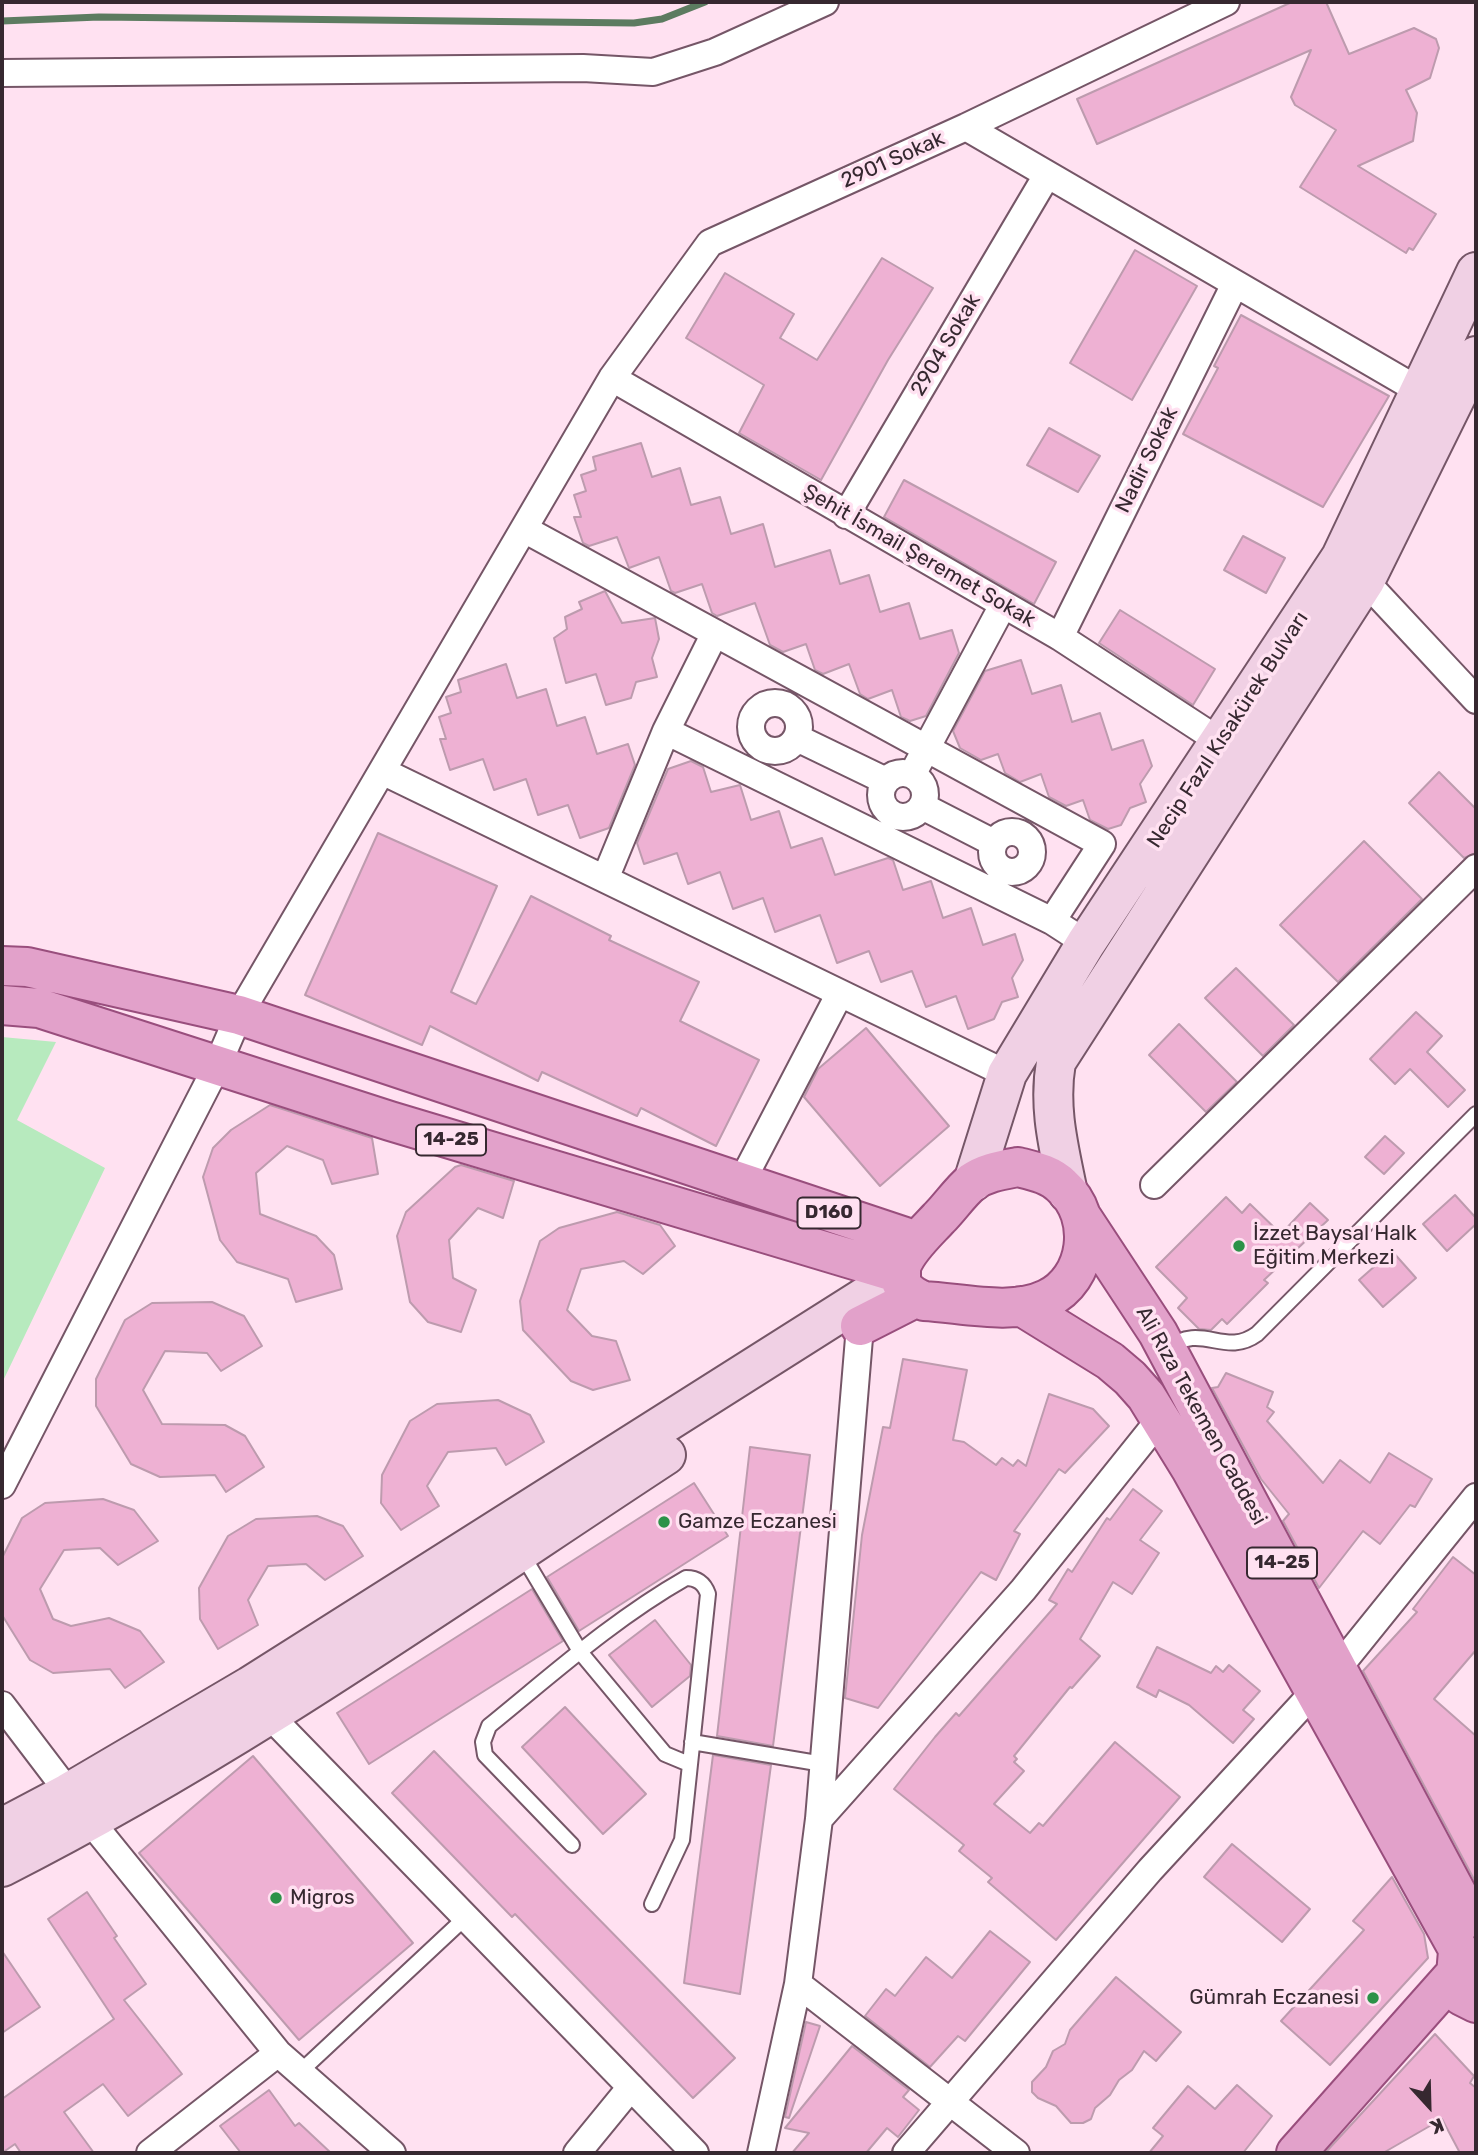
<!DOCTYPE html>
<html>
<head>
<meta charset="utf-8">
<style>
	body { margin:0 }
	#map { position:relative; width:1478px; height:2155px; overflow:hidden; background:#ffe1f1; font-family:Rubik,sans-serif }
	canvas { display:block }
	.frame { position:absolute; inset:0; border:4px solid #362830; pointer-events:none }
	.north { position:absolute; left:1394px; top:2071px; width:70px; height:70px; -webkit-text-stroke:5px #ffe1f1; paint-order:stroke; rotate:158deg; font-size:19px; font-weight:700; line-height:28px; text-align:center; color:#362830 }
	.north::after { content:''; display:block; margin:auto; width:24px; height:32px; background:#362830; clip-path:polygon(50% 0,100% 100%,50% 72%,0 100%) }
</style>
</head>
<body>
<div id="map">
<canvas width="1478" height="2155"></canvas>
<div class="frame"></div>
<div class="north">K</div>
</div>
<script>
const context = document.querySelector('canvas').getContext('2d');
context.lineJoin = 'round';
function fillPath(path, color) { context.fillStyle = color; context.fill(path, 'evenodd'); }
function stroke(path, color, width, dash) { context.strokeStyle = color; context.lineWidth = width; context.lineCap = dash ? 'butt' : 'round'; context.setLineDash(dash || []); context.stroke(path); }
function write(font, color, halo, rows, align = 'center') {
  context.font = font + ' Rubik,sans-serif'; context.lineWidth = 7; context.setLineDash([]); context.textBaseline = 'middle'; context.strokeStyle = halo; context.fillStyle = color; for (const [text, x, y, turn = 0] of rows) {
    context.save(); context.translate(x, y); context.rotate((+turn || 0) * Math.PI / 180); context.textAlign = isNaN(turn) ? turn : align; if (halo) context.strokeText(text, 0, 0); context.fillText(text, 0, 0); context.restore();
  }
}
fillPath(new Path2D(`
	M2,1037l54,5 -39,78 88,48 -103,215z`), '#b7eabe');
stroke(new Path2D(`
	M2,21l97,-4 535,6 28,-4 43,-17`), '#5c7b60', 7);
const building = new Path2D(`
	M1292,2h34l23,52 65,-26 22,11 3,9 -9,30 -24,12 11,23 -4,28 -55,25 78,48 -23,36 -4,-2 -3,5 -106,-66 36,-57 -41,-25 -4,-8 20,-47 -214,94 -20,-45z
	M1135,250l62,36 -65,114 -62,-37z
	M882,258l51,30 -45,72 -67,120 -82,-47 25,-48 -78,-47 39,-65 69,41 -14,24 37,22z
	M1241,315l148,81 -66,111 -140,-73 35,-66 -4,-2z
	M1049,428l51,28 -22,36 -51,-27z
	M641,443l11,34 28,-9 11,37 29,-8 11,37 32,-10 12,43 55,-17 10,34 29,-9 11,37 29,-9 11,36 32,-9 7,23 -33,63 -16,5 -9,-4 -9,-27 -24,9 -8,-5 -11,-30 -26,10 -8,-4 -9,-26 -23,8 -13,-7 -15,-42 -38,13 -5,-3 -10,-29 -27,9 -4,-2 -12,-34 -30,11 -12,-31 -28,9 -6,-3 -9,-26h7l-7,-22 12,-4 -5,-16 15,-5 -3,-13z
	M904,480l152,82 -22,42 -150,-87z
	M1243,536l42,22 -19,35 -42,-23z
	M605,591l17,32 33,-5 4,21 -7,19 5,19 -21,5 -5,16 -25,7 -10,-31 -30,9 -12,-45 13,-9 -2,-12 17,-8 -3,-7z
	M1120,610l95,59 -22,36 -94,-62z
	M1021,660l11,34 29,-9 11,37 28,-9 12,37 31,-10 9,26 -12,18 6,18 -16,6 -9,17 -13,4 -18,-9 -7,-20 -17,6 -17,-9 -8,-23 -21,8 -15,-9 -7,-19 -17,6 -21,-12 -7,-17 32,-60z
	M506,664l11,34 29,-9 11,37 28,-9 12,37 31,-10 7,21 -26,63 -29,10 -12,-33 -30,10 -12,-36 -32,11 -11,-31 -33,11 -10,-31h6l-7,-22 12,-4 -5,-16 15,-5 -3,-12z
	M691,761l12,6 8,25 29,-7 11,35 28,-9 12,37 31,-10 13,37 53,-17 5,2 10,30 28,-9 12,37 28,-10 12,37 32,-11 8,26 -11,18 6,19 -16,5 -8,17 -26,10 -12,-33 -30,11 -14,-36 -31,11 -12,-31 -32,12 -17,-48 -45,17 -12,-34 -30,11 -13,-37 -32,12 -11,-31 -33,11 -7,-21 31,-74z
	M1439,772l37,37v44l-12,5 -55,-55z
	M378,833l119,53 -46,106 25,12 55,-108 80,40 -2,4 90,42 -19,39 79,39 -43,86 -75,-38 -4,8 -95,-44 -4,9 -108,-55 -8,19 -117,-50z
	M1364,841l58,58 -84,83 -58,-57z
	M1236,968l58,57 -31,31 -58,-58z
	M1416,1012l26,24 -15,16 38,38 -17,17 -38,-38 -15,15 -25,-25z
	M1179,1024l58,58 -31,30 -57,-57z
	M866,1028l83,98 -69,60 -76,-89 14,-28z
	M270,1105l102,33 6,36 -46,10 -9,-24 -36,-14 -31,27 4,41 56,22 18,19 8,34 -46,13 -8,-23 -51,-17 -17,-22 -17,-63 10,-29 18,-18z
	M1385,1136l19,17 -20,21 -19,-17z
	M461,1165l53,16 -11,37 -25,-10 -29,32 4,38 23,12 -15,42 -33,-10 -18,-20 -13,-66 9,-24 49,-45z
	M1455,1195l21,23v6l-29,27 -24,-27z
	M1226,1197l16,16 8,-9 31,30 29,-31 18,17 -64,60 4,3 -41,41 -5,-5 -11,11 -12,-1 -21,-21 9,-10 -31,-31z
	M617,1212l43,13 15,21 -32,28 -19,-13 -43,8 -14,41 25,26 24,5 14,39 -37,10 -22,-9 -48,-51 -3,-29 20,-60 19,-13z
	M1392,1251l24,27 -33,29 -24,-27z
	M212,1302l32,14 18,30 -41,25 -14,-18 -42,-2 -22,39 19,34 63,1 20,11 19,31 -38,25 -11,-17 -55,2 -29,-13 -35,-58v-27l29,-59 27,-17z
	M903,1359l64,11 -14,70 11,2 32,23 6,-7 11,8 5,-6 8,6 23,-72 44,15 16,17 -44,47 -6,-4 -45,62 6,3 -24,46 -15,-8 -103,136 -33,-10 17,-163 21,-108 7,1z
	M1226,1373l47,19 -6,15 7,5 -7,9 56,62 17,-23 30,23 19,-30 43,26 -17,28 -5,-2 -30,39 -17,-13 -44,57 -36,-67 6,-7 -28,-35 -49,-91 6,-1z
	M498,1400l32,15 14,27 -38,23 -10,-17 -48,4 -21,34 12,20 -38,24 -20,-27 1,-28 28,-54 27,-17z
	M750,1447l60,8 -37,291 -56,-10z
	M694,1483l34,53 -149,95 -32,-54z
	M1133,1489l29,22 -22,29 19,13 -27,41 -19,-12 -33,57 20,17 -28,32 -2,-1 -56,69 3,3 -3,3 10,9 -30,33 36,29 9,-10 4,3 72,-84 65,55 -124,143 -68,-58 4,-4 -33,-27 5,-6 -70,-56 41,-52 21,-24 3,3 98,-112 -8,-4 19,-31 4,3 35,-54 3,2z
	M103,1499l31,11 24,31 -40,24 -18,-17 -36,2 -24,39 13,30 18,7 38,-8 31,13 24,31 -39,26 -15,-19 -57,4 -23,-13 -28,-45v-57l20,-40 23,-15z
	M317,1516l26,10 20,30 -38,24 -19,-16 -38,2 -20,34 10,25 -40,24 -18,-30 -1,-31 29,-52 28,-17z
	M1453,1557l23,18v75l-42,49 42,37v147l-113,-212 54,-59 -4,-3z
	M532,1589l31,52 -194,123 -32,-51z
	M655,1620l36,45 -1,11 -38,31 -43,-52z
	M1157,1647l54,26 5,-7 7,6 6,-7 31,26 -17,19 11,9 -21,24 -44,-38 -30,-15 -3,7 -19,-10z
	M565,1707l81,87 -43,40 -81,-87z
	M434,1751l301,307 -42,40 -178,-184 -3,3 -120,-124z
	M713,1755l58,10 -31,229 -56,-11z
	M253,1756l160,187 -114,97 -160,-187z
	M1232,1844l78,65 -28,33 -78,-65z
	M1392,1877l32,57 4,24 -98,107 -49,-44 83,-91 -11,-9z
	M87,1892l30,44 -3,2 32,46 -22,16 58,74 -54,42 -25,-32 -39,28 30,41h-73l-6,-9 -13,9v-54l112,-80 -66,-100z
	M990,1931l40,31 -65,79 -7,-5 -28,31 -65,-51 21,-27 9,7 31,-39 26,21z
	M2,1951l38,56 -38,26z
	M1116,1977l65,55 -25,29 -12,-10 -12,19 -13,10 -9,15 -15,13 -4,11 -8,4h-12l-15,-17 -18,-8 -6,-6v-10l14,-15 7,-16 12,-7 5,-14z
	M806,2022l14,4 -31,92 -4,-1z
	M1435,2034l39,42 -4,7 6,5v65h-16l-18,-34 -59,34h-58z
	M852,2046l57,44 -6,7 16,13 -21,27 -11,-9 -21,25h-74l17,-20 -24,-5z
	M1237,2085l35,31 -29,37h-94l14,-17 -10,-8 35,-42 27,23z
	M269,2090l26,36 4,-3 32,30h-90l-21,-27z`);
fillPath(building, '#eeb1d3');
stroke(building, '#bd9bae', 2);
const lane = new Path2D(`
	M1167,1349c35,-28 57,9 90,-15l219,-220
	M522,1554l59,99 84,101 24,10
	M692,1742l131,22
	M572,1845l-87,-90 -2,-13 6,-16c64,-52 125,-107 197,-148 11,0 18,5 22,16l-26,246 -30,64
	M300,2072l166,-155`);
const street = new Path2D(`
	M2,73l581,-5 70,4 62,-20 110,-50
	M966,127l454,264
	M612,378l448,259 161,105
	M846,515l201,-340
	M524,529l578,315 -50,77 34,22
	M1365,581l111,119
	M1060,637l175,-353
	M751 727a24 24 0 1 1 48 0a24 24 0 1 1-48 0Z
	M666,731l49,-98
	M797,738l89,43
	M382,771l625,303
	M881 795a22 22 0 1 1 44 0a22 22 0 1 1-44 0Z
	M912,775l91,-170
	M922,806l72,37
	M992 852a20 20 0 1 1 40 0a20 20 0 1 1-40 0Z
	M605,879l61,-148 386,190
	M741,1183l99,-190
	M1154,1185l322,-317
	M2,1485l215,-419 22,-51 373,-637 98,-135 256,-116 260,-125
	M1338,1668l138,-171
	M2,1705l89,117 187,231 114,100
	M270,1716l425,437
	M819,1819l204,-229 138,-172
	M798,1984l218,169
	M150,2153l128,-100
	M577,2153l54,-66
	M761,2153l37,-169 21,-165 41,-493
	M906,2153l244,-283 164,-178`);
const secondary = new Path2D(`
	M973,1182l34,-108 79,-131 255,-386 135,-285
	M1068,1193c-9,-45 -20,-85 -12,-131l309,-481 111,-225
	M2,1828l66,-35 182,-107 651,-412
	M2,1867c233,-118 446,-269 664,-412`);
const primary = new Path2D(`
	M2,966l25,1 212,48 678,226
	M2,1005l37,3 351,113 511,153
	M1018,1167c16,4 32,7 44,19 35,31 27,93 -15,113 -35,17 -85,4 -123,2 -52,-21 -7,-59 15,-83 11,-11 21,-26 33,-36 14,-10 30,-12 46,-15z
	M1081,1216l77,117 312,585
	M1021,1306l89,55 20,17 16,18 45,73 267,480
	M860,1326l55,-28
	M1458,1951l-3,36 7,9 14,7
	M1296,2153l160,-180`);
stroke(lane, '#755667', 18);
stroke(street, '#755667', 30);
stroke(secondary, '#755667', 42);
stroke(primary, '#994e7d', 42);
stroke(lane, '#fff', 14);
stroke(street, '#fff', 26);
stroke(secondary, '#f0d0e4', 38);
stroke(primary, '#e2a1ca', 38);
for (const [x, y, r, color] of [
	[1239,1246,7,"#2c9248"],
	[664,1522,7,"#2c9248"],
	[276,1898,7,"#2c9248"],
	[1373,1998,7,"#2c9248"]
]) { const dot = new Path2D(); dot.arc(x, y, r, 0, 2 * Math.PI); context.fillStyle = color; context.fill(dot); stroke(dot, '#ffe1f1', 2.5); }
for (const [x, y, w] of [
	[451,1140,70],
	[829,1213,63],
	[1282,1563,70]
]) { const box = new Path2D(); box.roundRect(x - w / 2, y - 15.5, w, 31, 5); context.fillStyle = '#ffe1f1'; context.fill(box); stroke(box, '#362830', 2); }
write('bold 19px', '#362830', null, [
	["14-25",451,1140],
	["D160",829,1213],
	["14-25",1282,1563]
]);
write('21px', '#362830', '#ffe1f1', [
	["2901 Sokak",893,160,-24],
	["2904 Sokak",946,345,-59],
	["Nadir Sokak",1147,460,-64],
	["Şehit İsmail Şeremet Sokak",919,556,30],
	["Necip Fazıl Kısakürek Bulvarı",1228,730,-57],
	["Ali Rıza Tekemen Caddesi",1201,1416,61]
]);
write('21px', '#362830', '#ffe1f1', [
	["İzzet Baysal Halk",1253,1234],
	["Eğitim Merkezi",1253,1258],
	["Gamze Eczanesi",678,1522],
	["Migros",290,1898],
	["Gümrah Eczanesi",1359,1998,"right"]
], 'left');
</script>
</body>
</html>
